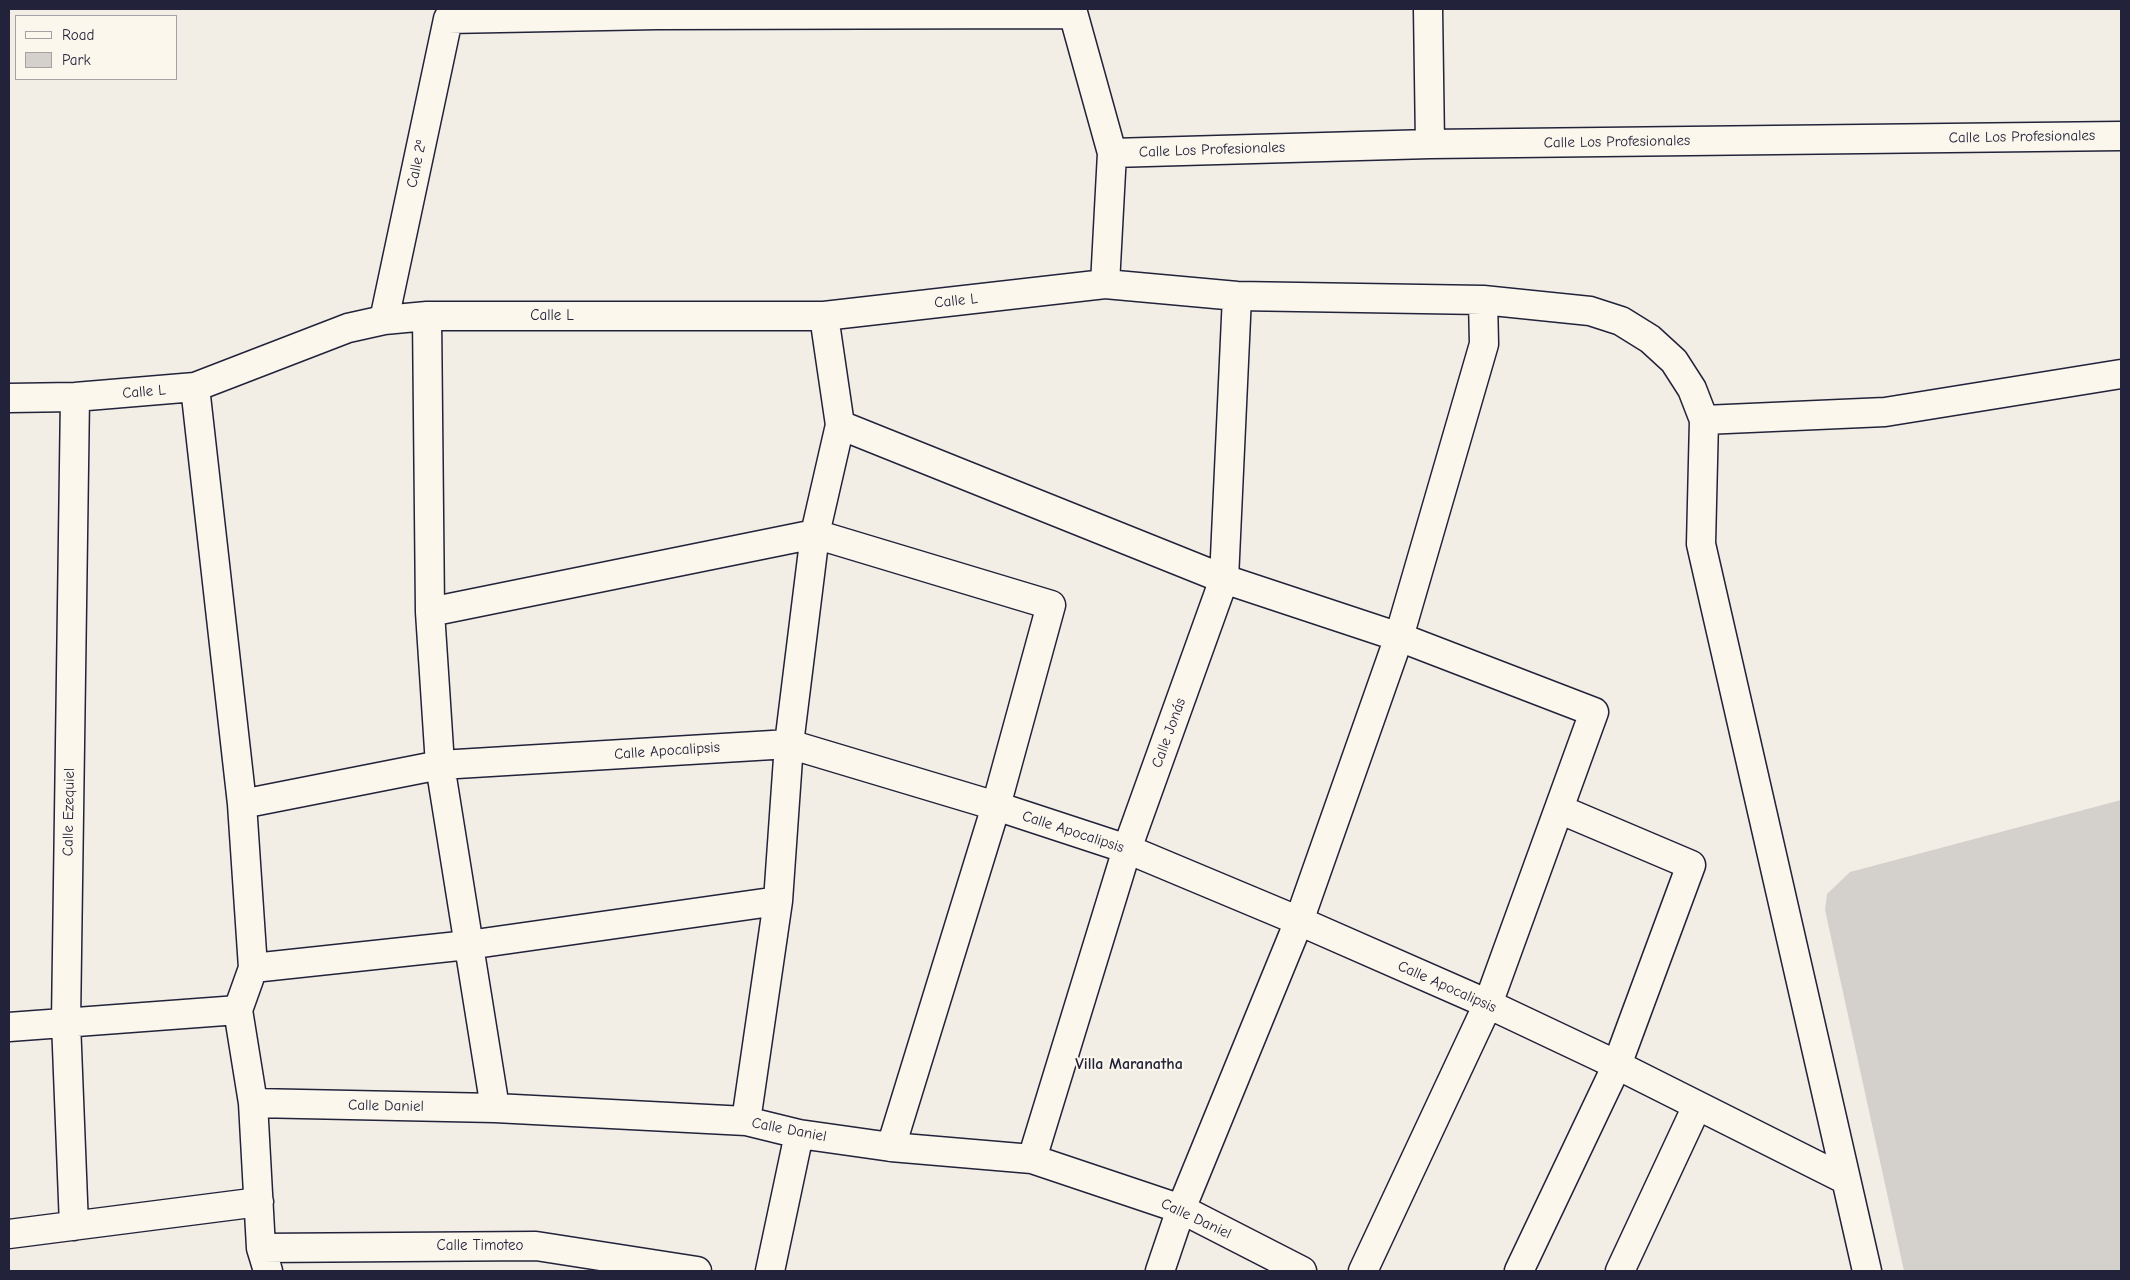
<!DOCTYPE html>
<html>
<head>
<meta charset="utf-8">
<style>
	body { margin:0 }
	#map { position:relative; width:2130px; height:1280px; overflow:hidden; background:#f2eee5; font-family:"Comic Neue",sans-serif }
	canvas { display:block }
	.frame { position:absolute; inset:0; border:10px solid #22223b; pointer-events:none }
	.legend { position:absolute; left:15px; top:15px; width:162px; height:65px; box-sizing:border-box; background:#fbf7ec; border:1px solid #a4a2a5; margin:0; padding:6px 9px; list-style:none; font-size:15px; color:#22223b }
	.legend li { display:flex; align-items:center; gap:10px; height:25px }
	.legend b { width:25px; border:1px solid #a4a2a5 }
</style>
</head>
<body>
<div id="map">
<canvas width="2130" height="1280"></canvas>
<div class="frame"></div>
<ul class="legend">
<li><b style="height:6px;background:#fbf7ec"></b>Road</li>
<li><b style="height:14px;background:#d4d1cc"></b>Park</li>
</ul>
</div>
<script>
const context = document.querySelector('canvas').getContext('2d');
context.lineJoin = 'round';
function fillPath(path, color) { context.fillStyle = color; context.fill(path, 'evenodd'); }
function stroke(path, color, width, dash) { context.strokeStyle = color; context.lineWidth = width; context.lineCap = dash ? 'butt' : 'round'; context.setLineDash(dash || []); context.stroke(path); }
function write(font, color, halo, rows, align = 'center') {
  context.font = font + ' "Comic Neue",sans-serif'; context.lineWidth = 4; context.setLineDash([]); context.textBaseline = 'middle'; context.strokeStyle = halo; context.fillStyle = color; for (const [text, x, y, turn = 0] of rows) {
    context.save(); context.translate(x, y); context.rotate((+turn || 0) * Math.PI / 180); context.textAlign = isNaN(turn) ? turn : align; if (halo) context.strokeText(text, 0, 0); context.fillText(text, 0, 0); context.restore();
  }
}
fillPath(new Path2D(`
	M2121,800v471h-217l-79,-361 2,-16 23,-22z`), '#d4d1cc');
const minor = new Path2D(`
	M1072,9l40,144 -7,131
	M1428,9l2,135
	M448,19l209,-4 415,-1
	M1112,153l318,-9 691,-8
	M427,316l3,296 10,153 55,343
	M384,320l64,-301 5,-10
	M195,387l47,417 11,164 -15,42 15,93 8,145 7,23
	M9,398l66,-1 120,-10 153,-59 36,-8 43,-4h397l281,-32 132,12 246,4 107,11 31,10 29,18 24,22 18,28 12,31 -3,124 166,727
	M1704,420l181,-8 236,-38
	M840,425l384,154 175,58 195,75 -106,292 -125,267
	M430,612l385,-78 236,71 -55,201 -105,341
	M242,804l198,-39 349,-21 207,62 131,43 172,72 189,83 129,61 229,115
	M253,968l215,-23 310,-44
	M9,1027l229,-17
	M253,1103l242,5 251,13 53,13 92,13 141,12 149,50 121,62
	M746,1121l32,-220 11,-157 26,-210 25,-109 -16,-109
	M1032,1159l95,-310 97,-270 13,-283
	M74,1226l-8,-204 9,-625
	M9,1234l250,-32
	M261,1248l275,-2 161,25
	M770,1271l29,-137
	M1160,1271l21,-62 118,-288 100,-284 85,-293 -1,-44
	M1519,1271l98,-206 74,-200 -132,-56
	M1620,1271l77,-165`);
stroke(minor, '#22223b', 31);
stroke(minor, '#fbf7ec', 28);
write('15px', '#22223b', '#fbf7ec', [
	["Calle Los Profesionales",2022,137,-1],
	["Calle Los Profesionales",1617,142,-1],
	["Calle Los Profesionales",1212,150,-2],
	["Calle 2ª",417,164,-78],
	["Calle L",956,301,-6],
	["Calle L",552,316],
	["Calle L",144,392,-5],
	["Calle Jonás",1169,733,-70],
	["Calle Apocalipsis",667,751,-4],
	["Calle Ezequiel",69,812,-89],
	["Calle Apocalipsis",1073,832,18],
	["Calle Apocalipsis",1447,987,24],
	["Calle Daniel",386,1106,1],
	["Calle Daniel",789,1130,11],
	["Calle Daniel",1196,1219,25],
	["Calle Timoteo",480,1246]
]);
write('bold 16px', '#22223b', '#fbf7ec', [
	["Villa Maranatha",1129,1064]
]);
</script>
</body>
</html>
